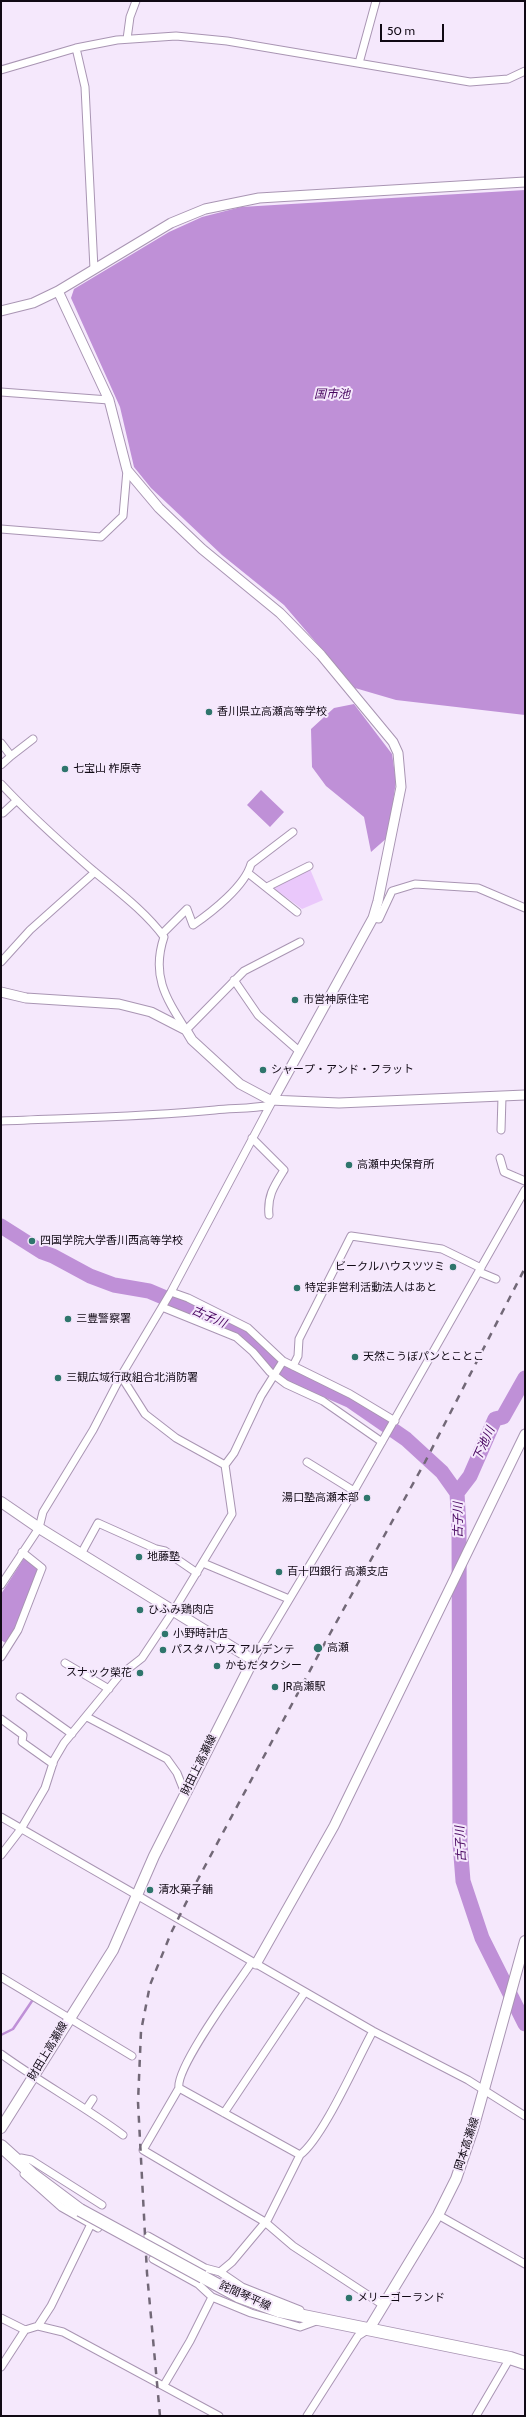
<!DOCTYPE html>
<html>
<head>
<meta charset="utf-8">
<style>
	body { margin:0 }
	#map { position:relative; width:526px; height:2417px; overflow:hidden; background:#f5e8fc; font-family:Cabin,sans-serif }
	canvas { display:block }
	.frame { position:absolute; inset:0; border:2px solid #100914; pointer-events:none }
	.scale { position:absolute; left:380px; top:24px; width:64px; height:18px; box-sizing:border-box; border:2px solid #100914; border-top:0; padding-left:5px; font-size:12px; line-height:14px; white-space:nowrap; color:#100914; -webkit-text-stroke:3px #f5e8fc; paint-order:stroke }
</style>
</head>
<body>
<div id="map">
<canvas width="526" height="2417"></canvas>
<div class="frame"></div>
<div class="scale">50 m</div>
</div>
<script>
const context = document.querySelector('canvas').getContext('2d');
context.lineJoin = 'round';
function fillPath(path, color) { context.fillStyle = color; context.fill(path, 'evenodd'); }
function stroke(path, color, width, dash) { context.strokeStyle = color; context.lineWidth = width; context.lineCap = dash ? 'butt' : 'round'; context.setLineDash(dash || []); context.stroke(path); }
function write(font, color, halo, rows, align = 'center') {
  context.font = font + ' Cabin,"Noto Sans JP",sans-serif'; context.lineWidth = 4; context.setLineDash([]); context.textBaseline = 'middle'; context.strokeStyle = halo; context.fillStyle = color; for (const [text, x, y, turn = 0] of rows) {
    context.save(); context.translate(x, y); context.rotate((+turn || 0) * Math.PI / 180); context.textAlign = isNaN(turn) ? turn : align; if (halo) context.strokeText(text, 0, 0); context.fillText(text, 0, 0); context.restore();
  }
}
fillPath(new Path2D(`
	M310,869l13,31 -21,9 -30,-22z`), '#eac8fb');
fillPath(new Path2D(`
	M525,190v525l-129,-15 -41,-12 -71,-83 -62,-50 -71,-67 -17,-21 -14,-60 -49,-109 3,-9 95,-57 33,-15 39,-10z
	M354,704l38,50 4,27 -8,56 -17,15 -7,-35 -38,-31 -14,-19 -1,-38 23,-21z
	M261,790l23,22 -14,15 -23,-22z
	M24,1558l16,11 -13,36 -20,39 -6,-4v-46z`), '#bf90d7');
stroke(new Path2D(`
	M1,2035l12,-6 19,-28`), '#bf90d7', 2.5);
stroke(new Path2D(`
	M1,1226l41,26 11,4 37,20 24,9 35,6 78,33 21,13 23,24 21,14 59,26 55,38 36,33 15,21 2,35 1,315 3,38 19,57 43,86
	M457,1493l13,-17 25,-57 8,-2 22,-39`), '#bf90d7', 15);
const minor = new Path2D(`
	M127,39l3,-22 6,-16
	M76,48l9,39 9,182
	M359,63l17,-62
	M1,70l75,-22 41,-8 59,-4 51,5 243,41 38,-3 17,-8
	M1,392l108,8
	M1,529l100,8 22,-21 4,-46
	M1,743l10,13 -10,9
	M11,756l22,-17
	M1,784c28,30 58,57 89,84 26,22 54,42 74,69 -13,39 2,61 22,93l58,-59 56,-29
	M3,813l13,-12
	M248,873l49,39
	M267,887l42,-21
	M373,918l6,1 13,-28 23,-7 63,4 47,20
	M162,934l25,-25 6,16c19,-13 52,-39 58,-61l42,-32
	M1,962l29,-32 65,-58
	M234,980l24,35 41,36
	M1,1121c71,-3 143,-4 214,-11 19,-2 37,-1 55,-5
	M501,1130l1,-33
	M252,1138l32,32c-10,16 -17,26 -15,45
	M500,1158l4,14 21,9
	M479,1272l17,7
	M171,1292l17,6 60,30 35,33 67,33 45,27
	M162,1307l74,30 17,15 17,20 16,12 37,17 59,41
	M293,1366l5,-10 1,-17 52,-103 91,13 39,19
	M121,1376l24,38 31,24 49,27
	M307,1462l47,29
	M81,1554l17,-31 58,26 9,2 32,22
	M203,1563l86,36
	M1,1585l38,-57 4,-16 50,-82 28,-54 50,-84 103,-194
	M1,1657l17,-27 24,-62 -20,-16
	M253,1660l101,-169 171,-301
	M65,1663l44,26
	M20,1697l52,37
	M87,1717l80,42 10,14 8,20
	M1,1719l22,16 -1,7 31,22
	M1,1817l372,214 95,49 57,36
	M1,1855l20,-26 24,-41 9,-28 10,-17 55,-67 23,-18 32,-48 58,-96 -7,-49 9,-12 27,-57 22,-35
	M252,1962c-14,21 -77,106 -73,126l-36,62 122,72 28,24 90,59
	M1,1977l131,79
	M1,2054c40,29 83,52 122,81
	M179,2088l121,67
	M87,2108l6,-9
	M224,2113l81,-121
	M16,2161l5,-3 10,2 71,45
	M24,2174l37,33 37,21
	M438,2215l87,49
	M148,2236l57,32
	M153,2259l45,25
	M220,2272l22,15 58,23
	M212,2297l39,16 49,14 19,-7
	M1,2318l24,12 13,-4 25,6 156,84
	M38,2326l13,-20 40,-82
	M1,2367l24,-37
	M164,2385l26,-44 22,-44 -14,-13 7,-16 15,4 12,-10 36,-43 32,-64c23,-17 57,-95 73,-124
	M307,2416l51,-80 11,-7
	M476,2416l34,-58`);
const tertiary = new Path2D(`
	M58,291l51,109 18,70 32,38 43,41 78,64 41,42 72,87 5,11 3,34 -23,114 -5,17 -98,178
	M1,311l32,-8 25,-12 113,-68 34,-14 54,-11 266,-16
	M1,992l25,6 93,6 32,8 35,18 6,10 48,44 30,16 69,3 186,-8
	M256,1964l78,-138 191,-392`);
const secondary = new Path2D(`
	M1,1502l38,26 214,132 -99,196 -41,94 -112,178
	M369,2329l69,-114 18,-36 17,-50 52,-188`);
const primary = new Path2D(`
	M1,2146l31,28 48,36
	M203,2277l35,19 41,15 231,47 15,5`);
stroke(minor, '#a995b3', 9);
stroke(tertiary, '#a995b3', 11);
stroke(secondary, '#a995b3', 12);
stroke(primary, '#a995b3', 14);
stroke(minor, '#fff', 7);
stroke(tertiary, '#fff', 9);
stroke(secondary, '#fff', 10);
stroke(primary, '#fff', 12);
stroke(new Path2D(`
	M160,2416l-13,-143 -9,-171 3,-71 9,-46 21,-52 26,-52 124,-231 104,-188 100,-194`), '#726877', 2.5, [7, 7]);
const primaryBridge = new Path2D(`
	M80,2210l123,67`);
stroke(primaryBridge, '#a995b3', 14, []);
stroke(primaryBridge, '#fff', 12);
for (const [x, y, r, color] of [
	[209,712,4,"#2e756c"],
	[65,769,4,"#2e756c"],
	[295,1000,4,"#2e756c"],
	[263,1070,4,"#2e756c"],
	[349,1165,4,"#2e756c"],
	[32,1241,4,"#2e756c"],
	[453,1267,4,"#2e756c"],
	[297,1288,4,"#2e756c"],
	[68,1319,4,"#2e756c"],
	[355,1357,4,"#2e756c"],
	[58,1378,4,"#2e756c"],
	[367,1498,4,"#2e756c"],
	[139,1557,4,"#2e756c"],
	[279,1572,4,"#2e756c"],
	[140,1610,4,"#2e756c"],
	[165,1634,4,"#2e756c"],
	[318,1648,5,"#2e756c"],
	[163,1650,4,"#2e756c"],
	[217,1666,4,"#2e756c"],
	[140,1673,4,"#2e756c"],
	[275,1687,4,"#2e756c"],
	[150,1890,4,"#2e756c"],
	[349,2298,4,"#2e756c"]
]) { const dot = new Path2D(); dot.arc(x, y, r, 0, 2 * Math.PI); context.fillStyle = color; context.fill(dot); stroke(dot, '#f5e8fc', 1.5); }
write('11px', '#100914', '#f5e8fc', [
	["香川県立高瀬高等学校",217,712],
	["七宝山 柞原寺",73,769],
	["市営神原住宅",303,1000],
	["シャープ・アンド・フラット",271,1070],
	["高瀬中央保育所",357,1165],
	["四国学院大学香川西高等学校",40,1241],
	["ビークルハウスツツミ",445,1267,"right"],
	["特定非営利活動法人はあと",305,1288],
	["三豊警察署",76,1319],
	["天然こうぼパンとことこ",363,1357],
	["三観広域行政組合北消防署",66,1378],
	["湯口塾高瀬本部",359,1498,"right"],
	["地藤塾",147,1557],
	["百十四銀行 高瀬支店",287,1572],
	["ひふみ鶏肉店",148,1610],
	["小野時計店",173,1634],
	["高瀬",327,1648],
	["パスタハウス アルデンテ",171,1650],
	["かもだタクシー",225,1666],
	["スナック榮花",132,1673,"right"],
	["JR高瀬駅",283,1687],
	["清水菓子舗",158,1890],
	["メリーゴーランド",357,2298]
], 'left');
write('11px', '#100914', '#f5e8fc', [
	["財田上高瀬線",199,1765,-64],
	["財田上高瀬線",48,2051,-59],
	["岡本高瀬線",467,2144,-72],
	["詫間琴平線",245,2296,24]
]);
write('italic 12px', '#480660', '#f5e8fc', [
	["国市池",332,394],
	["古子川",209,1317,24],
	["下池川",484,1444,-66],
	["古子川",458,1520,-90],
	["古子川",461,1844,-93]
]);
</script>
</body>
</html>
